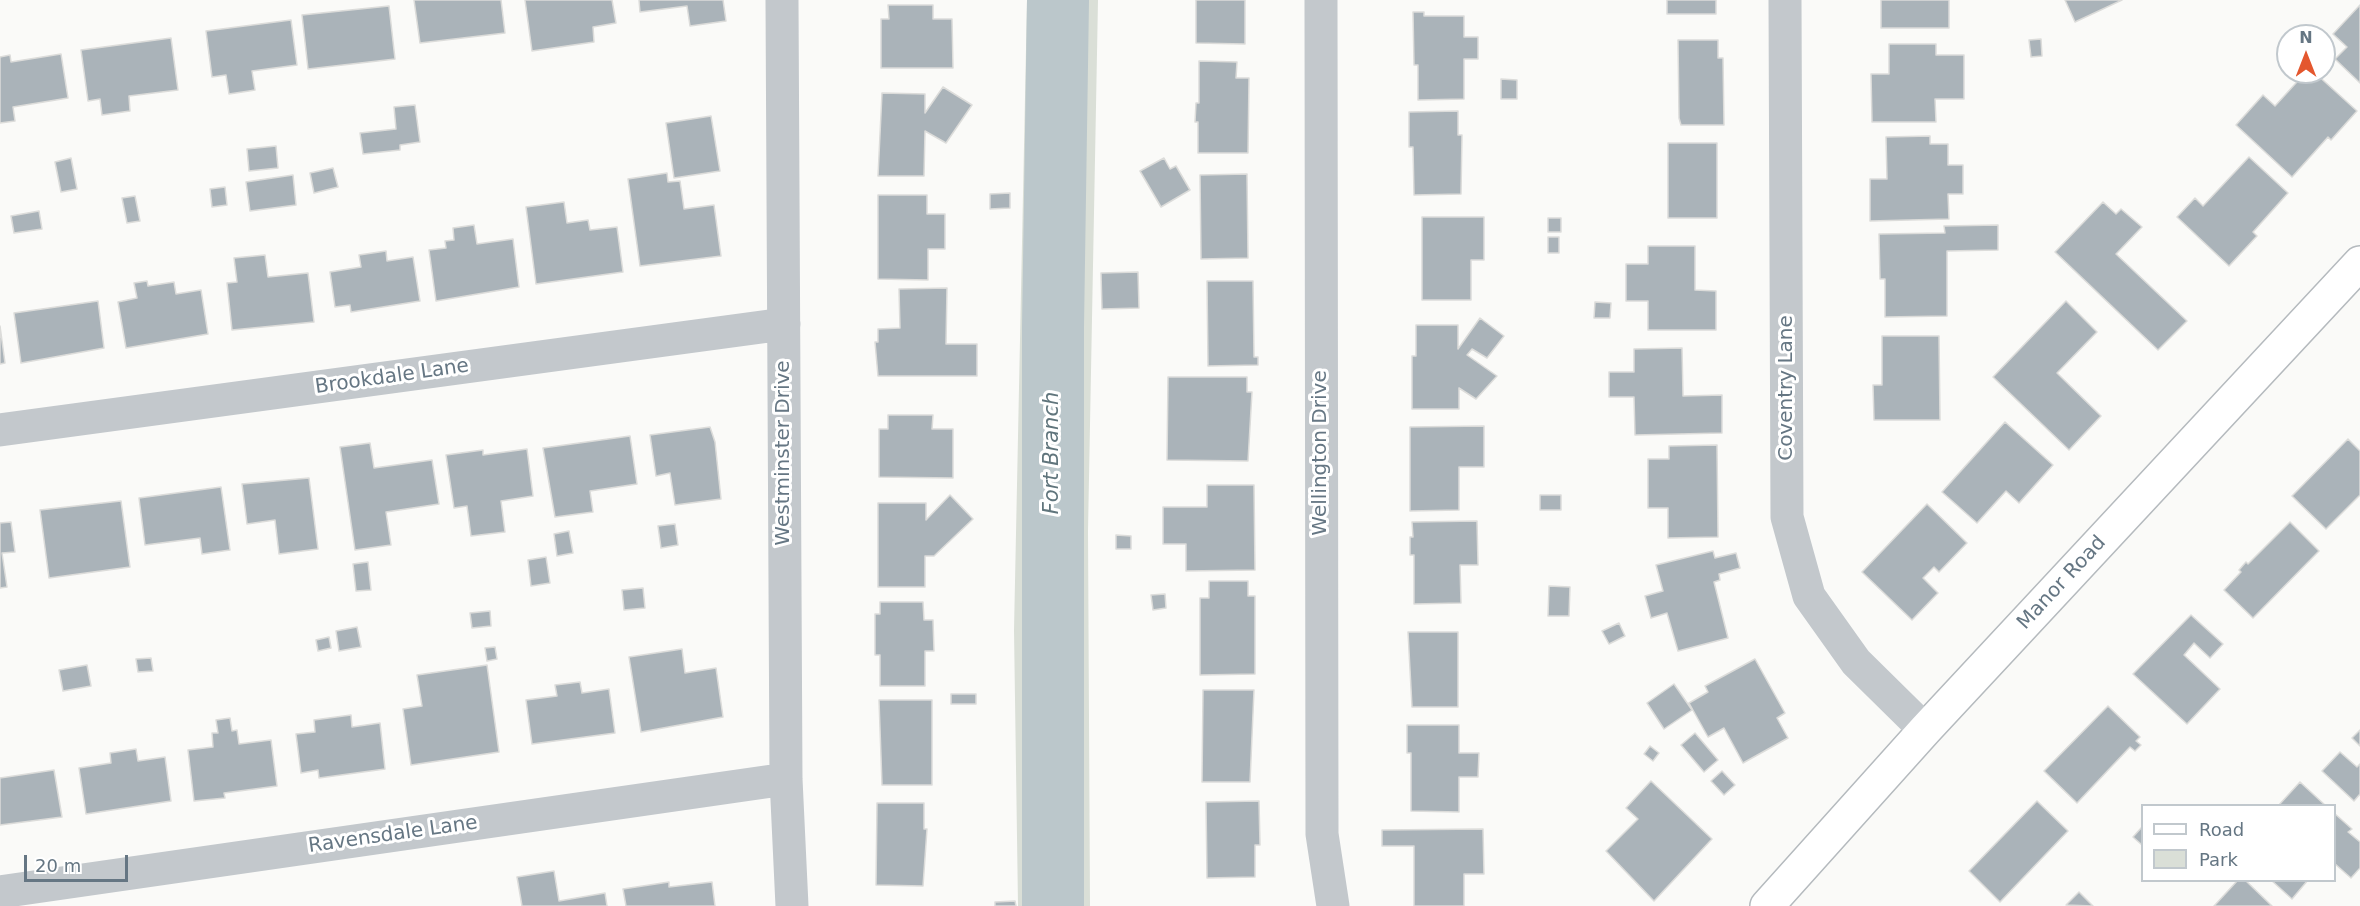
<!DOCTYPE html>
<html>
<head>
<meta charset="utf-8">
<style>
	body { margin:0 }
	#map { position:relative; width:2360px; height:906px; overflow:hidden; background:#fafaf8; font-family:"DejaVu Sans",sans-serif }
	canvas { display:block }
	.legend { position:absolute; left:2141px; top:804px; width:195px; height:78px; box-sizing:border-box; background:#fff; border:2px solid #c1c8cd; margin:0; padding:8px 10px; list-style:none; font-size:18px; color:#657683 }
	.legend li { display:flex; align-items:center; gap:12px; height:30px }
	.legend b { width:30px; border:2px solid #c1c8cd }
	.north { position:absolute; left:2276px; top:24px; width:60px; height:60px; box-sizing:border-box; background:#fff; border:2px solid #c1c8cd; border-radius:50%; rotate:0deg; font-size:16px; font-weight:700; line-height:24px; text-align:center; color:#657683 }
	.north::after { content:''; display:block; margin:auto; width:21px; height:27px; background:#e4572e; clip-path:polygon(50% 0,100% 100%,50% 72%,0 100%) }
	.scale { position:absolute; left:24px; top:855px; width:104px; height:27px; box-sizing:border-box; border:3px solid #657683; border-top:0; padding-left:8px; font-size:18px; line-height:21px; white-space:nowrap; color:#657683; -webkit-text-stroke:4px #fff; paint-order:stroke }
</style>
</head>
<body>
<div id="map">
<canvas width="2360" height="906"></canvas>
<ul class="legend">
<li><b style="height:8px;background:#fff"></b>Road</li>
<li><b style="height:16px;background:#dadfd7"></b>Park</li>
</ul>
<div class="north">N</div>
<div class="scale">20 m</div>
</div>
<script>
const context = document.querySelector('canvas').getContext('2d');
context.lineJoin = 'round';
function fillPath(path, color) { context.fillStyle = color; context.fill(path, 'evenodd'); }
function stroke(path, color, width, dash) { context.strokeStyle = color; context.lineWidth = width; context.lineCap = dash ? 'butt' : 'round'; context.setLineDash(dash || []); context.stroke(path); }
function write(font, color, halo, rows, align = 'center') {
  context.font = font + ' "DejaVu Sans",sans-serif'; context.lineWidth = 6; context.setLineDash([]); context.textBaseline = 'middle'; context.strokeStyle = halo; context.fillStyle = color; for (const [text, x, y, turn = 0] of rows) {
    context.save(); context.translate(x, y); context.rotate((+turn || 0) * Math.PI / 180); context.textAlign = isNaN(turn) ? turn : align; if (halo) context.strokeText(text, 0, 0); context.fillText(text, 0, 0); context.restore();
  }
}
fillPath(new Path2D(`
	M1027,0h71l-10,531 2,375h-72l-4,-276z`), '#dadfd7');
stroke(new Path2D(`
	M1053,906v-579l5,-327`), '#bbc7cb', 62);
const building = new Path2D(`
	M414,0h87l4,33 -85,10z
	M525,0h87l4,23 -23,4 1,15 -62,9z
	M639,0h84l3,21 -36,5 -3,-20 -47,6z
	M1196,0h49v44l-49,-1z
	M1667,0h49v14h-49z
	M1881,0h68v28h-68z
	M2065,0h57l-47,22z
	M888,5h45v14h19l1,49h-72v-49h8z
	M2360,5v78l-25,-24 12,-12 -14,-13z
	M389,6l6,53 -87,10 -6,-54z
	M1413,12h11v4h40v21h14v22h-14v40l-46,1v-35h-4z
	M291,20l6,45 -45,6 3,19 -6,1 -20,3 -3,-19 -14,2 -6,-46z
	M171,38l7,52 -49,6 1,15 -28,4 -2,-16 -12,2 -7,-51z
	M2041,39l1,17 -11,1 -2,-17z
	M1678,40h40v18h5l1,67h-43l-2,-7z
	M1889,44h47v11h28v44h-29l1,23h-64l-1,-48h18z
	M61,54l7,44 -55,9 2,14 -15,2v-66l10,-2 1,7z
	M1199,61l38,1 -1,16h13l-1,75h-50v-31h-3l1,-19h3z
	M2306,72h8l43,39 -26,29 -3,-3 -36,40 -56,-52 27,-30 12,11z
	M1501,79l16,1v19h-16z
	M943,87l29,18 -26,38 -21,-12 -1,45h-46l4,-83 43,1v19z
	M415,105l5,37 -20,3v5l-37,4 -3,-21 36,-4 -2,-22z
	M1458,111v24h4l-1,59 -47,1 -1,-48h-4v-35z
	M711,116l9,55 -46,7 -8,-55z
	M1930,136v8h18v21h15v29h-15l1,25 -79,2v-42h17l-1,-42z
	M1668,143h49v75h-49z
	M276,146l2,22 -29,3 -2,-22z
	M2249,157l39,36 -35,39 4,4 -28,30 -52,-49 18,-19 8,8z
	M71,158l6,31 -16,3 -6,-30z
	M1164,158l6,11 6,-3 14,24 -29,17 -21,-36z
	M333,168l5,19 -24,6 -4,-20z
	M667,173l1,9 12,-1 4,28 30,-4 7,51 -81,10 -12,-87z
	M1247,174l1,84 -47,1 -1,-84z
	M293,175l3,30 -46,6 -4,-29z
	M225,187l2,18 -15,2 -2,-18z
	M1010,193v15l-20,1v-15z
	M878,195h49v19h18v35h-17v31l-50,-1z
	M135,196l5,25 -13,2 -5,-25z
	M564,202l3,21 21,-3 2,10 27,-3 6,45 -87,12 -10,-77z
	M2103,202l13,12 5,-5 21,18 -26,27 71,67 -29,29 -103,-98z
	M39,211l3,18 -28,4 -3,-17z
	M1422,217h62v43h-13v40h-49z
	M1548,218h13v14h-13z
	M474,225l3,19 36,-5 6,48 -83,14 -7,-51 17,-2 -1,-7 9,-1 -1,-12z
	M1998,225v25l-51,1v65l-62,1v-38h-5l-1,-45 66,-1 -1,-7z
	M1548,237h11v16h-11z
	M1648,246h47v44l21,1v39h-68v-29h-22v-37h22z
	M386,251l1,10 26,-4 7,44 -69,11 -1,-7 -15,2 -5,-35 31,-5 -2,-12z
	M265,255l3,22 40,-4 6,49 -82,8 -5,-47 10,-1 -3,-24z
	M1138,272l1,36 -37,1 -1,-36z
	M147,281l1,5 26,-4 2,12 25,-4 7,44 -82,14 -8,-46 19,-4 -3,-15z
	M1207,281h46l1,76h4v8l-50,1z
	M947,288l-1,56h31v32h-99l-3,-34h3v-13l22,-1 -1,-39z
	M98,301l6,47 -83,15 -7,-50z
	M2066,301l31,31 -40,41 44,43 -32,34 -76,-73z
	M1595,302l16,1 -1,15h-16z
	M1480,318l24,18 -17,22 -15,-9 -5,6 30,21 -21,23 -17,-11v21h-47v-53h4v-31h42v24z
	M0,326l5,37 -5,1z
	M1882,336h57l1,84h-66l-1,-35h9z
	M1682,348l1,48 39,-1v38l-87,2 -1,-38h-25v-25h25v-23z
	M1168,377h79v15h5l-4,69 -81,-1z
	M888,415h45l-1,14h21v49l-74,-1v-48h9z
	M2005,422l48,43 -34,38 -13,-12 -29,32 -35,-31z
	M1484,426v41h-25v43l-49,1v-84z
	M710,427l5,15 6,57 -46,6 -5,-32 -14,3 -6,-41z
	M630,436l7,48 -47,7 3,21 -38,5 -12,-69z
	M2348,439l12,12v44l-34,34 -34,-33z
	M370,443l4,25 58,-8 7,44 -53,8 5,33 -36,5 -15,-103z
	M1717,445l1,92 -50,1v-30h-20v-49h21v-13z
	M527,449l6,47 -32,5 4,31 -34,4 -4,-30 -13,2 -8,-53 37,-5v5z
	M309,478l9,71 -39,5 -4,-34 -28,4 -5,-40z
	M1207,485h47l1,85 -69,1v-27h-23v-37h44z
	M221,487l9,63 -28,4 -2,-16 -55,7 -6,-47z
	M950,495l23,24 -39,37h-9v31h-47v-84h48v17z
	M1540,495h21v15h-21z
	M121,501l9,66 -81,11 -9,-68z
	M1927,504l40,39 -28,29 -5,-5 -11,11 15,15 -26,27 -50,-48z
	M1477,521l1,44h-18l1,38 -47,1v-49h-4v-18h3l-1,-15z
	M11,522l4,30 -13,1 5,34 -7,1v-65z
	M2290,522l29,29 -66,67 -29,-28 17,-18 -2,-2 7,-8 2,2z
	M675,524l3,21 -17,3 -3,-22z
	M569,531l4,22 -16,3 -3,-22z
	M1116,535l15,1v13h-15z
	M1713,551l2,7 21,-5 4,15 -21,6 1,6 -6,2 14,56 -50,13 -11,-38 -16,5 -6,-22 18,-5 -7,-26z
	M546,557l4,26 -19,3 -3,-26z
	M368,562l3,28 -15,1 -3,-27z
	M1209,581h39v15h7v78l-55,1v-77h9z
	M1549,586l21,1 -1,29h-21z
	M643,588l2,20 -21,2 -2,-20z
	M1165,594l1,14 -13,2 -2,-15z
	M880,602h43l1,18h9l1,31h-9v35h-45v-31h-5v-41h5z
	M490,611l1,15 -19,2 -2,-15z
	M2191,615l32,29 -13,14 -16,-15 -10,12 36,34 -33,35 -54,-50z
	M1619,623l6,13 -16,8 -7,-13z
	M357,627l4,20 -22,4 -3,-20z
	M1408,632h50v75h-46z
	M329,637l2,11 -13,3 -2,-11z
	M495,647l2,12 -10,2 -2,-13z
	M682,649l3,24 31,-5 7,49 -82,15 -12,-75z
	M151,658l2,13 -15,1 -2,-13z
	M1755,659l30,54 -8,5 11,20 -45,25 -19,-35 -16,9 -19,-34 19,-11 -3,-6z
	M87,665l4,21 -28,5 -4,-21z
	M487,665l12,87 -88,13 -8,-56 19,-3 -5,-31z
	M580,682l2,11 27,-4 6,44 -83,11 -6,-44 31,-4 -2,-11z
	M1674,684l18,26 -28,19 -17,-26z
	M1203,690h51l-4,92h-48z
	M951,694h25v10h-25z
	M879,700h53v85h-50z
	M2108,706l32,31 -4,4 5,4 -6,6 -5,-4 -53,56 -33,-32z
	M351,715l1,12 28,-4 5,46 -66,9 -1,-8 -17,3 -5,-39 19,-2 -1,-12z
	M230,718l2,13 5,-1 2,14 32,-4 6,46 -53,7 1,5 -31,3 -6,-51 25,-3 -1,-14h6l-2,-13z
	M1407,725h52v28h20l-1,24h-19v35l-48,-1v-58h-4z
	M2360,730v16l-8,-8z
	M1695,733l23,27 -14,12 -23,-27z
	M1650,746l9,7 -6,8 -9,-7z
	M136,749l2,12 27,-4 6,44 -85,13 -7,-46 32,-5 -1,-10z
	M2340,752l17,15 3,-3v30l-6,7 -32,-30z
	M54,770l8,47 -62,8v-47z
	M1722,771l13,14 -11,10 -13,-14z
	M1651,781l61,58 -58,62 -48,-50 32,-32 -12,-11z
	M2300,782l26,24h-48z
	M1259,801l1,44h-5v32l-48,1 -1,-76z
	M2037,801l31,30 -68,71 -31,-31z
	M877,803h47v26h3l-4,57 -47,-1z
	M2334,813l18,16 -4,3 12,10v26l-9,10 -17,-15z
	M2142,827v18l-9,-8z
	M1483,829l1,45h-20v32h-50v-60h-32v-16z
	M554,871l5,30 46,-8 2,13h-85l-5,-29z
	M2238,880h7l27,26h-58z
	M2271,880h37l-16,19z
	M669,882v5l43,-5 3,24h-89l-3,-17z
	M2079,892l14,14 -27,-1z
	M1015,901l1,5h-21v-4z`);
fillPath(building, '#aab3b9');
stroke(building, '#dcdcda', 1.5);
const major = new Path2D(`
	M1767,906l158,-176 435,-467`);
stroke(major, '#b5babe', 36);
stroke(new Path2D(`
	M782,0l4,779 6,127
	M1321,0l1,834 11,72
	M1785,0l2,517 22,79 47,66 69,68
	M0,430l784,-106
	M0,892l786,-113`), '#c3c8cc', 33);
stroke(major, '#fff', 33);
write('20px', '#657683', '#fff', [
	["Brookdale Lane",392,377,-8],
	["Coventry Lane",1787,388,-90],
	["Westminster Drive",784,453,-90],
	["Wellington Drive",1321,453,-90],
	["Manor Road",2062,583,-47],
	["Ravensdale Lane",393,835,-8]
]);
write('italic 21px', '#60757c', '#fff', [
	["Fort Branch",1053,453,-90]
]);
</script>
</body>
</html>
